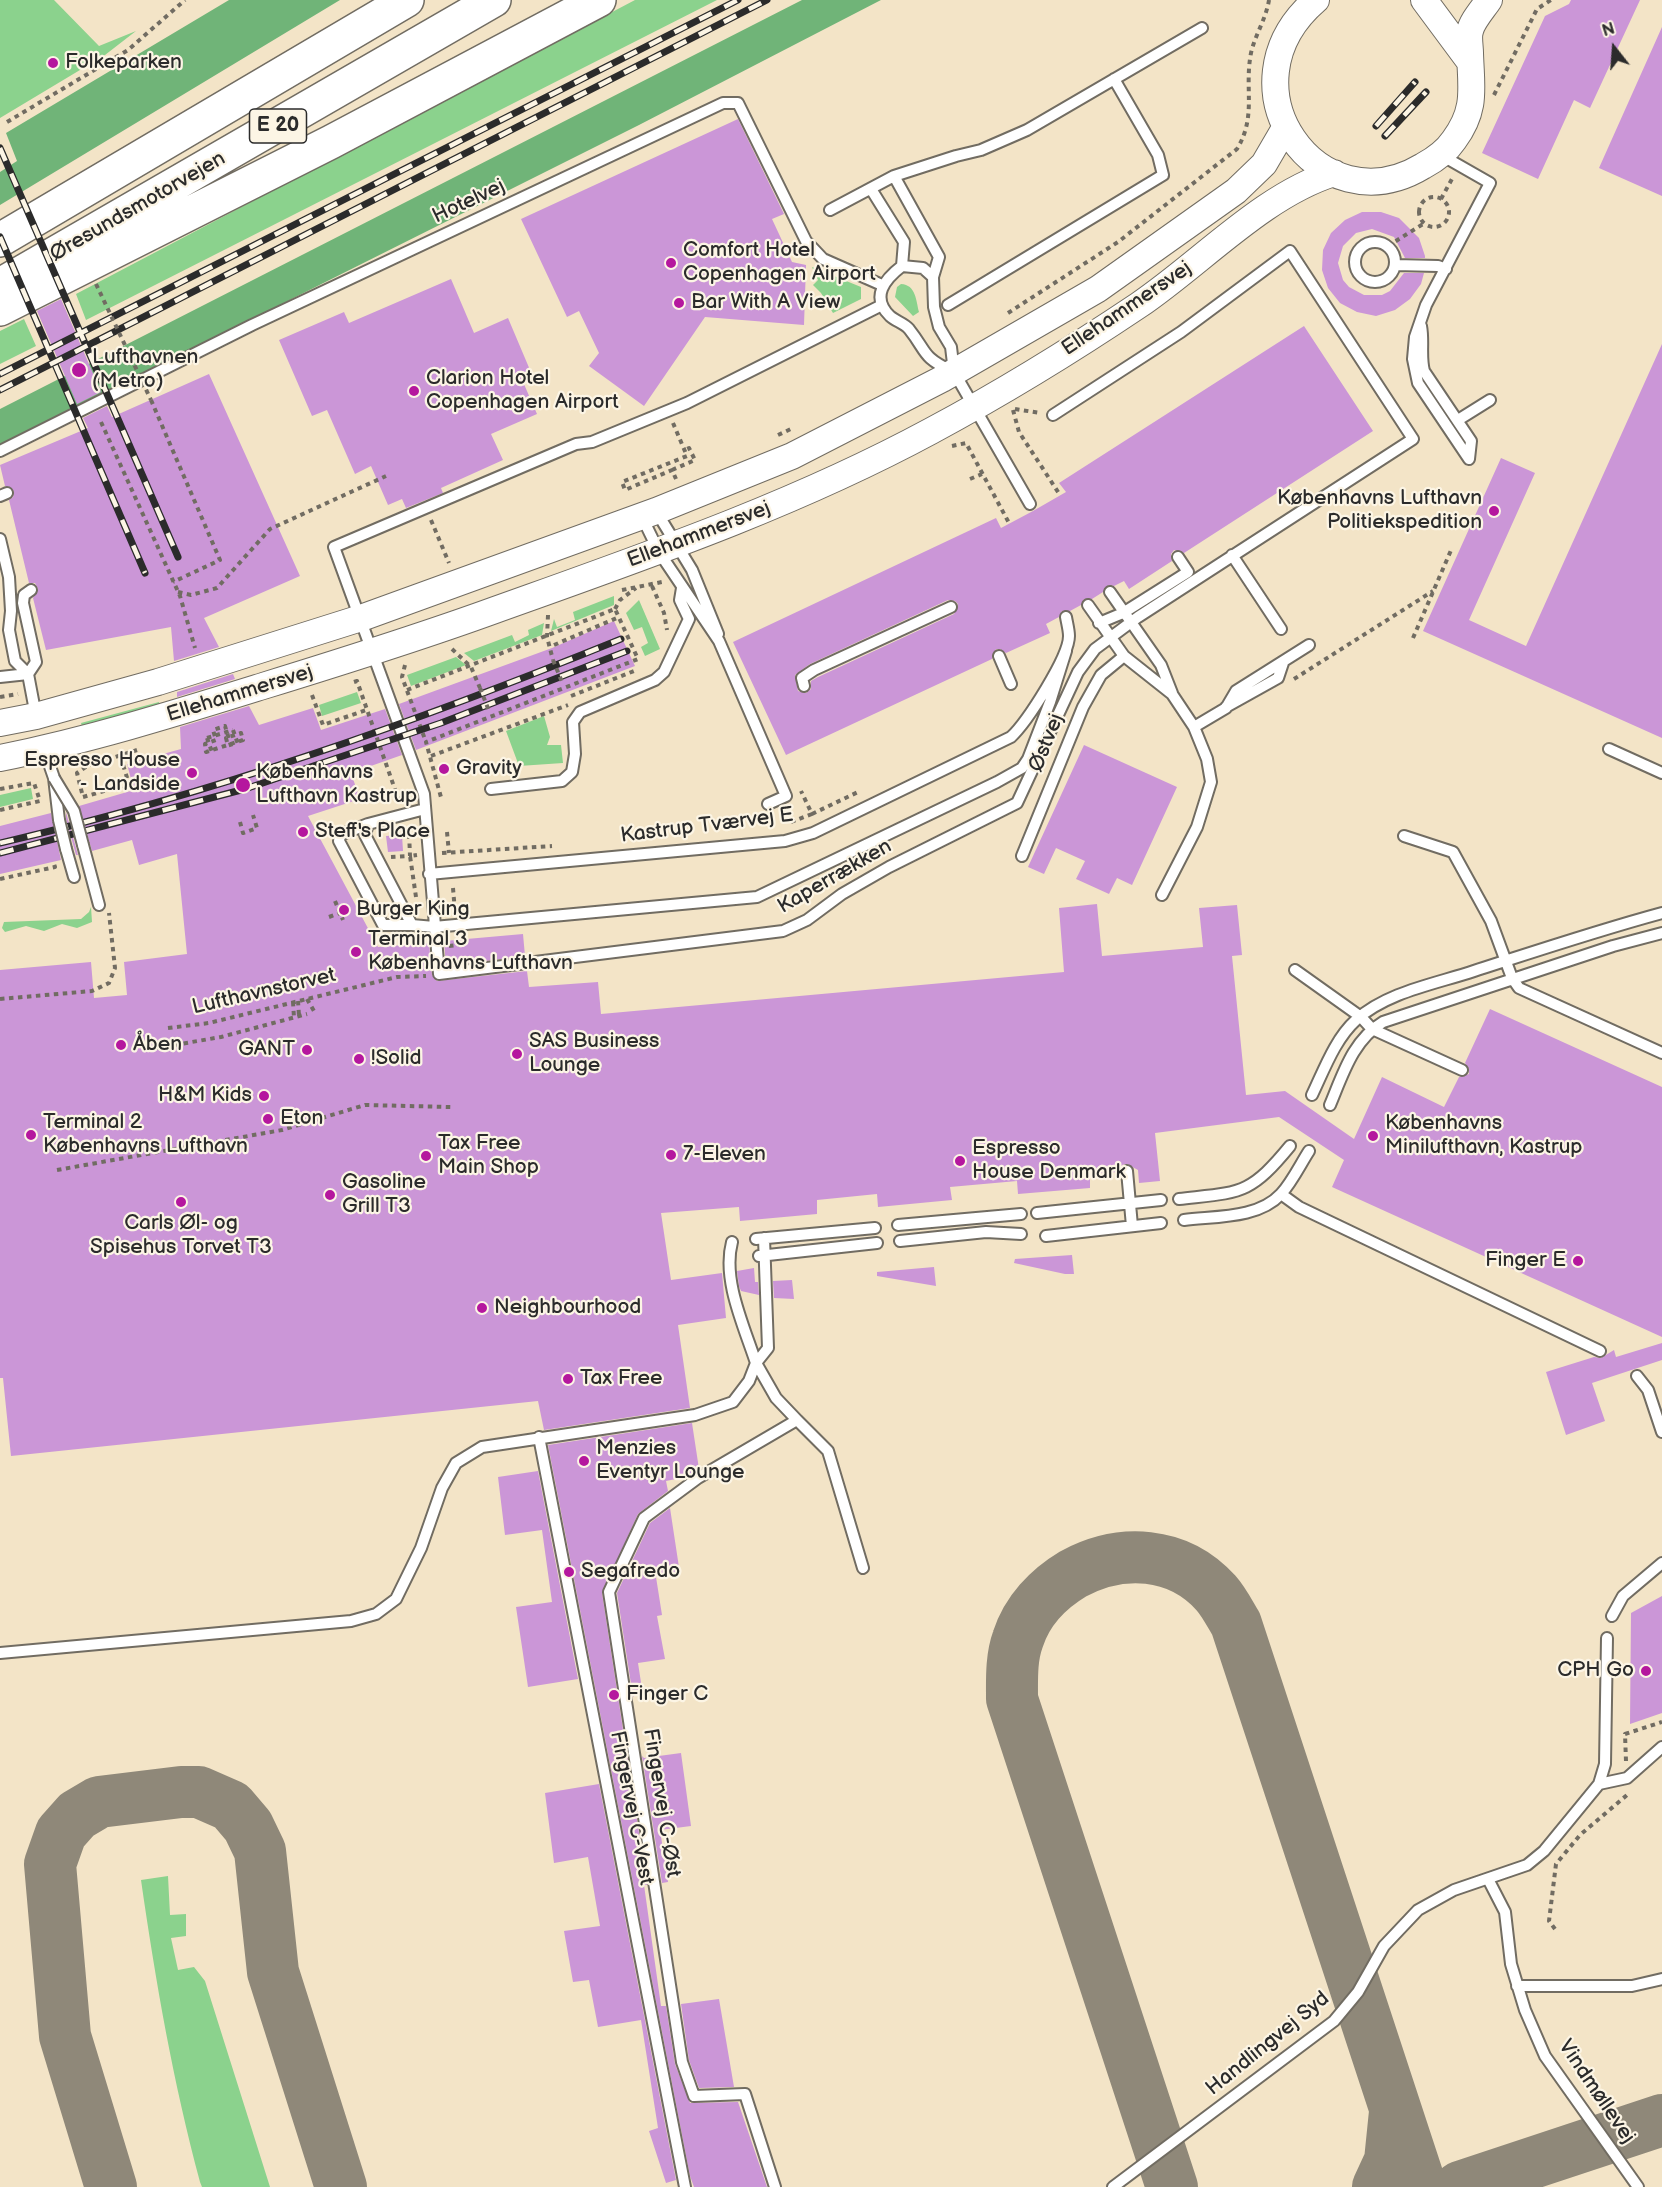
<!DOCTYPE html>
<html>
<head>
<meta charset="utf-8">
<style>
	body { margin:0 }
	#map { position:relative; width:1662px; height:2187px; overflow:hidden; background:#f3e4c7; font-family:"Balsamiq Sans",sans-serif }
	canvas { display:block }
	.north { position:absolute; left:1584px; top:18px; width:60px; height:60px; -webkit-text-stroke:4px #fcf5e5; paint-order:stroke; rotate:343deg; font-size:16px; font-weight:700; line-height:24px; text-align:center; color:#2b2b2b }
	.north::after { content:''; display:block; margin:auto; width:21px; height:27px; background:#2b2b2b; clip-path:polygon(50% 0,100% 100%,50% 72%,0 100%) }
</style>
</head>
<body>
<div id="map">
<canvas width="1662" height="2187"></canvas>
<div class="north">N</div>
</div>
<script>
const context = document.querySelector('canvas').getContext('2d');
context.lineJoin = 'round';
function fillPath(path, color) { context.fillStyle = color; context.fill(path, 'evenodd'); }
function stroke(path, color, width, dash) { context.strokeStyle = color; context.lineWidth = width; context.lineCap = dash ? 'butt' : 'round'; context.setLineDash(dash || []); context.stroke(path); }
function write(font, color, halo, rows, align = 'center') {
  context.font = font + ' "Balsamiq Sans",sans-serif'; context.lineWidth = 4.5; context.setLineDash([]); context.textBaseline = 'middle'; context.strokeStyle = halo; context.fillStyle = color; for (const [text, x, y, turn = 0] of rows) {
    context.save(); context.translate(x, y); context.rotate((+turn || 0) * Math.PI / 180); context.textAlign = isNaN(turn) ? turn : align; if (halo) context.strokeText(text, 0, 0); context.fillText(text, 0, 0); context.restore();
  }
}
fillPath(new Path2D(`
	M0,0h54l45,46 37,-15 -31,24 -105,63z
	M635,0h82l-631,320 -10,-26z
	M812,267l49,20v12l-28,14 -12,-20 -8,-8 5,-5z
	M901,284c15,1 15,16 18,28l-6,4 -18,-19 2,-10z
	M24,319l12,27 -36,18v-33z
	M614,596v9l-63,26 3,-12 3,8 18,-7 -2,-8z
	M639,600l21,49 -15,7 -4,-9 7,-4 -6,-16 -8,3 -8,-17z
	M544,623l-2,12 -68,26 -10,-8 48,-18 3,7 14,-7 -1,-5z
	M456,657l10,8 -55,21 -4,-11z
	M357,692l4,11 -39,13 -3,-11z
	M159,702l1,6 -77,22 -2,-7z
	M544,716l6,21 -3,8h14l2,18 -44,3 -13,-35z
	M31,788l2,11 -33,8v-12z
	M91,907l1,15 -15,6 -15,-4 -18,7 -18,-5 -21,6 -3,-4 2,-6 77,-3 8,-7z
	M168,1876l2,39 16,-1v22l-15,2 7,32 16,-3 11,14 65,206h-68l-2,-5c-27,-101 -44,-198 -59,-302z`), '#8bd28d');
fillPath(new Path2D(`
	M229,0h111l-340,205v-33l17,-11 -11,-28z
	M802,0h79l-242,125 -639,320v-36z`), '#70b478');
stroke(new Path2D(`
	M111,2187l-46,-151 -15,-172 11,-31 16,-18 22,-13 82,-10h18l32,14 17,20 12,25 13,121 68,215
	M1172,2187l-160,-488c0,-20 -1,-41 6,-60 9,-28 30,-50 55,-65 48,-26 105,-23 143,19 8,9 14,21 20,31l185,563
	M1378,2187l12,-26 5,-49
	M1460,2187l202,-67`), '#8f8879', 52);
fillPath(new Path2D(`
	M1571,0h69l-50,108 -16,-8 -36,79 -56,-26 63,-137 24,-12z
	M1662,27v169l-63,-28z
	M738,119l46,95 -12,5 20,43 14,3 -2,60 -99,-8 -61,89 -55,-40 10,-13 -20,-42 -12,6 -46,-98z
	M1362,212h19l18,6 20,20 6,18v2h-20l-11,-21 -22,-8 -16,4 -13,13 -5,17 5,17 6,7 15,8h18l8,-4 14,-18h20l-3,11 -11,15 -15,11 -19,6 -19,-4 -17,-9 -12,-15 -6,-18 1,-20 8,-17 14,-13z
	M451,279l23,54 34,-15 22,52 -10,5 17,39 -46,20 12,26 -62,28 2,5 -37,15 -4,-9 -14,6 -17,-39 -16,8 -28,-64 -15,6 -33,-76 65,-28 5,11z
	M61,299l40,93 -24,12 -40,-93z
	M1304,326l69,105 -189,122 -10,-3 -3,4 1,7 -43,28 -5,-8 -10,5 -5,-1 -6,7 -11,7h-8l-3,6 -11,6h-8l-3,6 -13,7 4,9 -44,20 -6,-4h-4l-4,10 -206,96 -53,-113 263,-124 5,10 32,-17 33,-19 -7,-9zM948,600l7,1 3,3 -4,10 -136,63 -7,4v8l-5,4 -8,-2 -3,-16 15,-11z
	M1662,344v394l-239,-107 78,-173 34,15 -66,147 57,26z
	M209,374l91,202 -96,42 15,29 -45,14 -3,-34 -125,23 -13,-52 5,-9 -3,-6h-6l-20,-83 4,-3 1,-6 -9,-5 -5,-21 88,-37 -5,-10 24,-12 5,11z
	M614,621l21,45 -219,84 -17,-46 153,-56z
	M233,674l2,5 -58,18v-5z
	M249,706l10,19 54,-17 8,22 64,-21 17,46 -51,18 9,26 -52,17 70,131 51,-4 3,32 5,6 90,-10 2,16 69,-5 3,32 463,-42 -5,-64 38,-4 5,52 101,-9 -4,-39 38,-3 5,50 -10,1 14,139 39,-4 69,48 28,-62 62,30 15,-30 10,-3v-5l-4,-6 25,-54 172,78v250l-330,-150 12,-27 -65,-43 -124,16 5,48 -21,2 -1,-13 -11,-6 -5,1 -2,7 -30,2v14l-72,6 -1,-13 -67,6 2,13 -74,7 -1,-13 -60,6v14l-77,7 -1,-14 -78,6 10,67 51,-7 4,45 -48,7 12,83 -146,22 -6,-29 -527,55 -8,-78h-3v-408l91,-8 3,36 33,-3 -3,-33 63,-8 -10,-100 -38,11 -7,-25 -40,11 -13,-45 55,-16 -7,-26 54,-15 -1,-22z
	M1084,745l93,42 -45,98 -15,-7 -8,16 -33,-15 9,-18 -29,-13 -12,26 -16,-7z
	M66,812l12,43h-2l-10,-36z
	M51,813l10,47 -61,14v-48z
	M402,835l1,16 -15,1 -2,-16z
	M523,934l2,22 -79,10 -2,-25z
	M1072,1255l2,19h-9l-51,-11 1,-4z
	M934,1267l2,19 -59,-10v-4z
	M754,1268l1,14h3l1,13 -18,-4 -2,-5 -2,-15z
	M792,1280l2,19 -20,-1 -1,-17z
	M1662,1343v17l-70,23 13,38 -39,14 -20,-63 48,-15 7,1 13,-8 2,7z
	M692,1423l7,46 -13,8 -20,4 2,10 -30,23 -36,79 45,292h-3l17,121h5l9,58 15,39 48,-1 29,85h-73l-4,-11 -142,-731z
	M538,1471l40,208 -50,8 -12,-80 36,-5 -10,-72 -37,5 -7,-58z
	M670,1508l10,66 -24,3 6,38 -5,1 8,43 -27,4 4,26 -9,8 -16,-104 33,-70z
	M1662,1596v117l-32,11 1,-111z
	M681,1753l10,73 -31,4 8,52 -6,1 -20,-127 2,2z
	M599,1784l77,396 -10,3 -17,-52 9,-3 -17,-108 -43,7 -9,-47 -16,2 -9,-51 36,-5 -12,-69 -34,6 -9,-70z
	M719,1999l15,88 -35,1 -10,-28 -8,-56z`), '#cb96d7');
const service = new Path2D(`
	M1441,155l49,28 -64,122 -11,32 -2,22 5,24 51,76
	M894,176l45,81 -6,20 1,30 5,20 12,20 3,25 76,132
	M871,189l33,53 -2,24
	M830,210l64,-34 62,-20 25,-6 46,-20 175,-102
	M1355 262a20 20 0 1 1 40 0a20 20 0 1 1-40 0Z
	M1395,265l43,1 8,3
	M933,277l-10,-9 -21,-2c-17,13 -32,31 -12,50 5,5 14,7 19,13 19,24 12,27 42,42
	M882,305l-195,98 -95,39 -16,2 -242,103 90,247 15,180 344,-43 24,-11 35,-26 47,-27 128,-64 61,-131 17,-23 43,-32 275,-178 -123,-188 -109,81 -128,83
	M948,305l215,-130 -5,-20 -44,-76
	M1421,326c3,15 -1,30 3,45l47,70 -2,18
	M1458,420l32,-20
	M0,451l252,-126 471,-222h15l68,138 17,18 59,26
	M0,496l7,-3
	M656,511l36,59 26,64
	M642,517l17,35 60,89 67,155 -18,8
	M0,539l9,38 2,34 -2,19 6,31 13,13 8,42
	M1232,555l49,74
	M1110,592l51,73 11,28
	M1088,605l36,51 48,38 22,33 13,32 4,23 -14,45 -35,68
	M1099,623l24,-10 65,-41 -10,-15
	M999,656l12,28
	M28,674l8,-12 -13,-59 1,-8 7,-5
	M0,677l28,-3
	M804,686l-2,-8 12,-8 137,-63
	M1226,707l52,-29 5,-15
	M1194,727l32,-19 10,-17 73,-46
	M44,749l10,29 5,42
	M1609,749l53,24
	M491,789l71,-8 10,-9 3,-18 -2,-32 7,-10 75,-32 9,-8 25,-53 -9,-19 2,-12
	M425,809l-57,15 -3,11 47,90 22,2 323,-30 240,-115 25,-14 6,-9 22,-57 16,-51
	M368,824l-28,11 -1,6 44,84h29
	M1404,836l49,16 38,69 21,57 7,10 143,65
	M83,845l16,60
	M66,849l8,28
	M1022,856l61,-149 18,-32 23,-19
	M429,874l356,-33 28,-8 198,-96c16,-15 58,-80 58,-101 0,-6 -2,-13 -3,-19
	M1295,970l66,47 11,12 90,41
	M1312,1095c12,-25 23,-56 44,-75 31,-28 79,-36 118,-49 62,-20 125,-41 188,-58
	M1330,1105c13,-31 23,-65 53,-83l230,-76 49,-13
	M1127,1171l5,55
	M1281,1194l18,13 301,144
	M1179,1199c61,-7 70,-3 111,-53
	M1037,1213l124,-13
	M1184,1220c31,-4 74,-1 97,-26 11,-12 19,-29 28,-43
	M898,1225l123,-11
	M1046,1236l115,-13
	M756,1239l119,-11
	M900,1241l86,-9 35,2
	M732,1242c-10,38 12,84 24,121l12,-15 -4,-110
	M759,1256l118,-13
	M756,1363l20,35 21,22 -99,58 -54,40 -35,74 73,470 12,34 51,-2 30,93
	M1637,1376l11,14 14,42
	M797,1420l31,31 35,117
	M539,1437l146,750
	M1612,1616l11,-20 39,-33
	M0,1653l351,-32 25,-7 20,-15 25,-51 21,-60 14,-25 26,-16 213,-32 38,-13 16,-21 7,-18
	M1599,1784l28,-6 35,-31
	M1488,1879l17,33 6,52 14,46 20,46 93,131
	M1517,1986h115l30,-7
	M1113,2187l221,-166 24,-29 26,-46 34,-36 36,-20 73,-25 17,-14 55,-67 6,-20 2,-126`);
const tertiary = new Path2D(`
	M1316,0c-100,86 3,229 107,166 13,-7 23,-14 31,-26 23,-31 17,-52 16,-87 0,-6 -2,-16 0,-22 2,-10 13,-22 19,-31
	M1424,0l46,62
	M0,723l36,-7 122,-34 203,-64 295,-107 136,-55 150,-77 156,-90 138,-98 28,-27 21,-36
	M0,758c90,-18 176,-45 263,-72 78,-24 155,-48 232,-76 148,-53 297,-104 436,-179 71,-38 141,-81 208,-126 62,-42 124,-110 195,-132`);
const motorway = new Path2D(`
	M0,240l407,-240
	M0,285l494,-285
	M0,309l331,-167 268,-142`);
stroke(service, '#716c62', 14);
stroke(tertiary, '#716c62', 28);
stroke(motorway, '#716c62', 36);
stroke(new Path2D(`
	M1494,95l43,-86 14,-9
	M7,122l121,-72 57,-50
	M1419 212a15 15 0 1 1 30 0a15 15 0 1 1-30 0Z
	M1441,199l12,-22
	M1388,246l35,-22
	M1008,313l110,-71 119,-93c20,-33 7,-60 14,-96 4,-18 15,-34 18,-53
	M151,400l69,160 -47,22
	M1015,409l25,4
	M1013,410l6,22 41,63
	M101,422l79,174 15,52
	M673,423l14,33 -65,26 3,8 47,-20 4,9
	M778,435l15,-7
	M952,446l14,-3 43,80
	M672,470l23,-10 -6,-12 -5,2
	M970,479l12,-5
	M431,520l18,43
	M652,586l12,27 3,17
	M622,590l40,-8
	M178,592l13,3 26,-7 53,-59 116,-53
	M615,609l5,-9 16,-12
	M548,615l-1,22 6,23
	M1413,638l39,-90
	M554,645l65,-28
	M452,649l19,18 9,21
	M405,665l-3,12 24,65
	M1294,679l139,-88
	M354,682l3,-1 42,120
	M407,690l208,-81 23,50 -212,83 16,59
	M312,695l11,30 43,-15
	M571,696l63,-25
	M0,697l18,-3
	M233,730l6,17
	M207,738l6,17
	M227,742l-1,-4 15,-5 2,7 -37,12 -1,-8 11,-4 -3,-10 12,-4 7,23
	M431,756l137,-51
	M0,789l34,-6 6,18 -40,9
	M82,793l-5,-20 10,-7 50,-16
	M83,797l46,-13 -9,-29
	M812,814l46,-22
	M240,822l3,11 14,-5 -4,-13
	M791,822l21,-8 -11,-23
	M447,832l2,21
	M442,853l110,-7
	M391,857l19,-1 -1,-24h-7
	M0,879l55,-12 -1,-3
	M453,888l2,24
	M416,897l-6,-41 7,-1
	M335,901l8,19
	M329,917l11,-4
	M449,946l9,-1 -1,-7
	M0,999l92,-8 17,-8 6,-15 -6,-55
	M307,999l7,12
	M298,1001l1,15
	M293,1002l1,16
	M168,1028l41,-5 188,-46 29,-1
	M157,1048l64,-11 86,-23
	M57,1170l225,-40 83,-25 86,2
	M1626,1761l-1,-27 37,-12
	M1555,1929l-6,-8 7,-57 24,-29 47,-40v-3`), '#716c62', 4, [4.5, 4.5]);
stroke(service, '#fff', 10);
stroke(tertiary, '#fff', 26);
stroke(motorway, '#fff', 33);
const rail = new Path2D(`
	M1376,126l39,-44
	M1385,136l41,-44
	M0,148l178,409
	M0,237l145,336
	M0,374l738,-374
	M0,390l767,-390
	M0,843c213,-49 419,-122 621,-204
	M0,853l245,-64 196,-66 186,-72`);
stroke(rail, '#2b2b2b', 7);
stroke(rail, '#fcf5e5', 4.5, [14]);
const serviceBridge = new Path2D(`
	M54,778l20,33 9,34
	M59,820l7,29`);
stroke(serviceBridge, '#716c62', 14, []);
stroke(new Path2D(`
	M96,284l55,116
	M553,660l9,22
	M480,688l9,23
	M207,738l26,-8`), '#716c62', 4, [4.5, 4.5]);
stroke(serviceBridge, '#fff', 10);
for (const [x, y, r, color] of [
	[53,63,6,"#b5179e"],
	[671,263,6,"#b5179e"],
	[679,303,6,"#b5179e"],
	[79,370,8,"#b5179e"],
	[414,391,6,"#b5179e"],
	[1494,511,6,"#b5179e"],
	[444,769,6,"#b5179e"],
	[192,773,6,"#b5179e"],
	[243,785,8,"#b5179e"],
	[303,832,6,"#b5179e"],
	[344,910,6,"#b5179e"],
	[356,952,6,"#b5179e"],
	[121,1045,6,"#b5179e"],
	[307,1050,6,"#b5179e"],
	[517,1054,6,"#b5179e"],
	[359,1059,6,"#b5179e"],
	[264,1096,6,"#b5179e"],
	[268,1119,6,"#b5179e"],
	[31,1135,6,"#b5179e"],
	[1373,1136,6,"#b5179e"],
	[671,1155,6,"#b5179e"],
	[426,1156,6,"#b5179e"],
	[960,1161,6,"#b5179e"],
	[330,1195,6,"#b5179e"],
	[181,1202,6,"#b5179e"],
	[1578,1261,6,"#b5179e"],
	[482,1308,6,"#b5179e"],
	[568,1379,6,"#b5179e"],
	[584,1461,6,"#b5179e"],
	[569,1572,6,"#b5179e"],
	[1646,1671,6,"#b5179e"],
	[614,1695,6,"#b5179e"]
]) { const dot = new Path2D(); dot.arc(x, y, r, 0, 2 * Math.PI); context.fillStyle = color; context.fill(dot); stroke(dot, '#fcf5e5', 2); }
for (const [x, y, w] of [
	[278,126,57]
]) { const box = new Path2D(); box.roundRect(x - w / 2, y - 17, w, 34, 4.5); context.fillStyle = '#fcf5e5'; context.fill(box); stroke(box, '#2b2b2b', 1.5); }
write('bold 20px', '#2b2b2b', null, [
	["E 20",278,126]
]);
write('21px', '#2b2b2b', '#fcf5e5', [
	["Folkeparken",65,63],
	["Comfort Hotel",683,251],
	["Copenhagen Airport",683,275],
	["Bar With A View",691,303],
	["Lufthavnen",92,358],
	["(Metro)",92,382],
	["Clarion Hotel",426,379],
	["Copenhagen Airport",426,403],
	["Københavns Lufthavn",1482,499,"right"],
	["Politiekspedition",1482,523,"right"],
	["Espresso House",180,761,"right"],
	["- Landside",180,785,"right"],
	["Gravity",456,769],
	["Københavns",256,773],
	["Lufthavn Kastrup",256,797],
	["Steff's Place",315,832],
	["Burger King",356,910],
	["Terminal 3",368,940],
	["Københavns Lufthavn",368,964],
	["SAS Business",529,1042],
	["Lounge",529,1066],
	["Åben",133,1045],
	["GANT",295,1050,"right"],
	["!Solid",371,1059],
	["H&M Kids",252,1096,"right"],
	["Eton",280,1119],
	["Terminal 2",43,1123],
	["Københavns Lufthavn",43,1147],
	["Københavns",1385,1124],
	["Minilufthavn, Kastrup",1385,1148],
	["Tax Free",438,1144],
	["Main Shop",438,1168],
	["Espresso",972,1149],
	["House Denmark",972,1173],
	["7-Eleven",683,1155],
	["Gasoline",342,1183],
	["Grill T3",342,1207],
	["Carls Øl- og",181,1224,"center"],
	["Spisehus Torvet T3",181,1248,"center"],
	["Finger E",1566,1261,"right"],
	["Neighbourhood",494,1308],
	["Tax Free",580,1379],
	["Menzies",596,1449],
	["Eventyr Lounge",596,1473],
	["Segafredo",581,1572],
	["CPH Go",1634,1671,"right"],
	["Finger C",626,1695]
], 'left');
write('21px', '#2b2b2b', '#fcf5e5', [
	["Hotelvej",469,202,-25],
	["Øresundsmotorvejen",138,207,-30],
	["Ellehammersvej",1127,309,-34],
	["Ellehammersvej",699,535,-21],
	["Ellehammersvej",240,694,-17],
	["Østvej",1047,743,-68],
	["Kastrup Tværvej E",707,826,-7],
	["Kaperrækken",835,877,-30],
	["Lufthavnstorvet",264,992,-13],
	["Fingervej C-Øst",661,1803,81],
	["Fingervej C-Vest",631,1808,79],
	["Handlingvej Syd",1268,2044,-39],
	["Vindmøllevej",1596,2092,56]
]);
</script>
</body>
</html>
